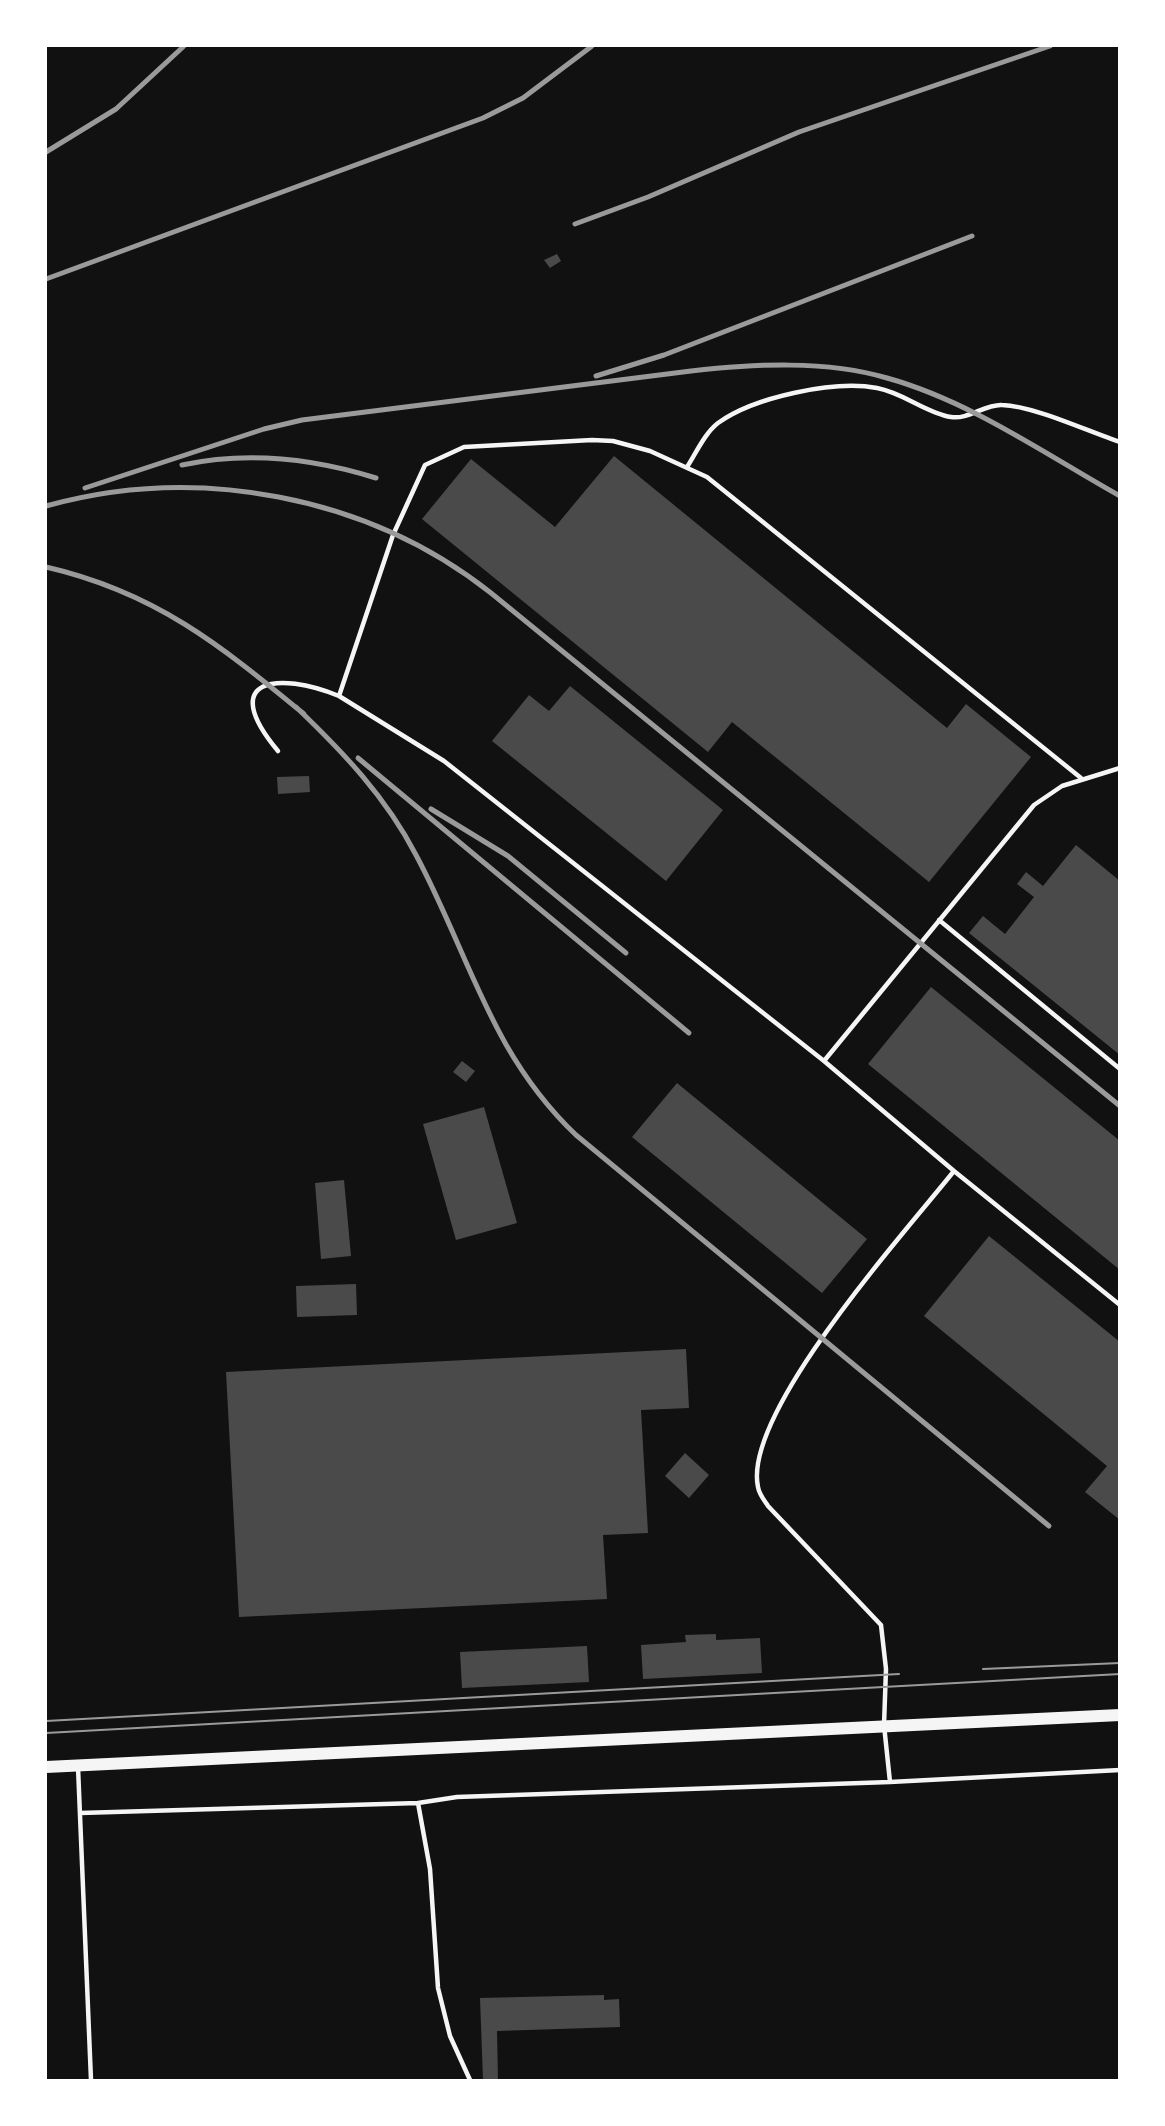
<!DOCTYPE html>
<html>
<head>
<meta charset="utf-8">
<style>
	body { margin:0 }
	#map { position:relative; width:1165px; height:2126px; overflow:hidden; background:#111; font-family:Manrope,sans-serif }
	canvas { display:block }
	.frame { position:absolute; inset:0; border:47px solid #fff; pointer-events:none }
</style>
</head>
<body>
<div id="map">
<canvas width="1165" height="2126"></canvas>
<div class="frame"></div>
</div>
<script>
const context = document.querySelector('canvas').getContext('2d');
context.lineJoin = 'round';
function fillPath(path, color) { context.fillStyle = color; context.fill(path, 'evenodd'); }
function stroke(path, color, width, dash) { context.strokeStyle = color; context.lineWidth = width; context.lineCap = dash ? 'butt' : 'round'; context.setLineDash(dash || []); context.stroke(path); }
fillPath(new Path2D(`
	M557,254l4,7 -11,7 -6,-8z
	M614,456l333,272 19,-24 65,53 -102,125 -197,-160 -24,30 -286,-233 49,-60 84,68z
	M570,686l153,124 -57,71 -174,-140 37,-46 20,16z
	M309,776l1,16 -32,2 -1,-17z
	M1076,845l44,36v174l-151,-122 14,-17 22,18 29,-37 -17,-13 9,-12 17,14z
	M931,987l189,154v129l-252,-206z
	M462,1061l13,10 -9,11 -13,-10z
	M677,1083l190,156 -45,54 -190,-156z
	M484,1107l33,116 -61,17 -33,-116z
	M344,1180l7,76 -30,3 -6,-76z
	M989,1236l131,106v178l-35,-28 22,-26 -183,-150z
	M356,1284l1,31 -60,2 -1,-31z
	M686,1349l3,59 -48,2 7,123 -45,2 4,64 -368,18 -13,-245z
	M685,1453l24,22 -20,23 -24,-22z
	M716,1634v6l44,-2 2,35 -119,6 -2,-34 45,-3 -1,-7z
	M587,1646l2,36 -127,6 -2,-36z
	M604,1995v5l15,-1 1,28 -123,4 1,49h-15l-3,-82z`), '#4a4a4a');
stroke(new Path2D(`
	M687,467c9,-14 18,-34 31,-44 36,-26 116,-43 159,-35 27,5 49,25 74,29 17,3 34,-13 51,-12 32,1 85,26 118,37
	M278,751c-61,-73 0,-80 61,-55
	M939,920l181,149
	M824,1061l210,-256 28,-19 58,-18
	M954,1171l166,134
	M78,1767l13,313
	M890,1782l-6,-57 2,-56 -5,-44 -113,-119c-4,-6 -9,-12 -10,-19 -16,-74 149,-257 196,-316l-130,-110 -380,-300 -105,-65 54,-161 32,-70 39,-18 128,-7 21,1 37,10 57,26 374,301
	M418,1803l12,66 8,119 12,48 20,44
	M80,1813l338,-10 39,-6 433,-15 230,-12`), '#f5f5f5', 4.5);
stroke(new Path2D(`
	M46,1767l1074,-52`), '#f5f5f5', 12);
stroke(new Path2D(`
	M983,1669l137,-6
	M46,1721l853,-47
	M46,1733l1074,-59`), '#9a9a9a', 2);
stroke(new Path2D(`
	M46,152l70,-43 68,-63
	M575,224l73,-27 151,-65 251,-86
	M46,279l437,-161 40,-20 69,-52
	M596,376l68,-21 308,-119
	M182,465c65,-14 130,-7 194,13
	M85,488l179,-59 38,-9 389,-49c63,-7 135,-11 196,7 83,23 158,76 233,118
	M46,506c151,-42 321,-11 445,87l629,513
	M46,567c109,25 174,78 258,147
	M296,707c47,45 90,90 120,148 54,101 74,198 160,280l473,391
	M358,758l331,275
	M431,809l77,47 118,97`), '#9a9a9a', 5);
</script>
</body>
</html>
